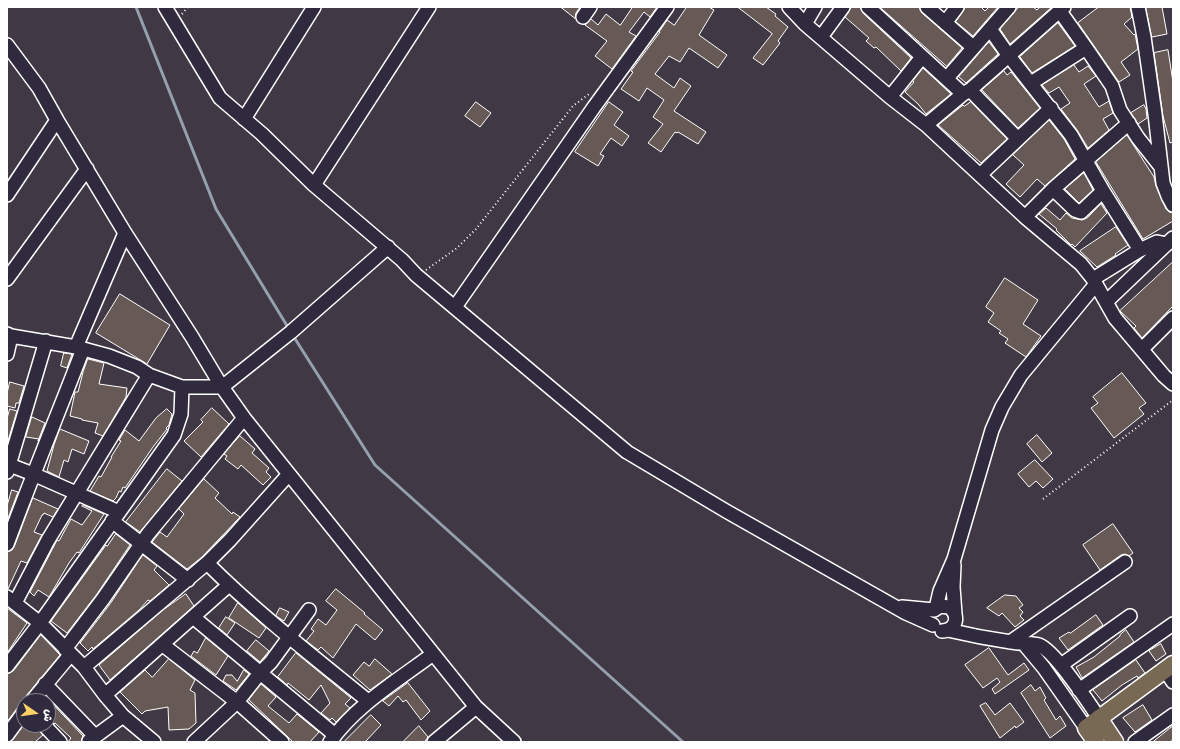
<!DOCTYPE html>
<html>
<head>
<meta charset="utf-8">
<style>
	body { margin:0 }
	#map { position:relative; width:1180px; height:749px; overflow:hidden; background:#403844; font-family:"Gochi Hand","Playpen Sans Arabic",sans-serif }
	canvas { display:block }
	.frame { position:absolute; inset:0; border:8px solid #fff; pointer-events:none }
	.north { position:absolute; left:16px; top:693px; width:40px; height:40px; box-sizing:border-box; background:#2f2a3d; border:1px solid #827f8b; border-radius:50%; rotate:103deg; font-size:11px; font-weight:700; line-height:16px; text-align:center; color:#fff }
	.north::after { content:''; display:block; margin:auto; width:14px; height:18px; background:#ffd166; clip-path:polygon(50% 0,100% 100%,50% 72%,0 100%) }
</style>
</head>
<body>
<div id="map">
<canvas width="1180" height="749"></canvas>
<div class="frame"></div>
<div class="north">ش</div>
</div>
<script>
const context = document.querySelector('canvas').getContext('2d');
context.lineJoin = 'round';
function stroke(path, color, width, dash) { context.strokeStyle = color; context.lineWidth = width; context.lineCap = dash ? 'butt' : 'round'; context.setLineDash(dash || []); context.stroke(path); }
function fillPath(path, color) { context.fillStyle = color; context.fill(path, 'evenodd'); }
stroke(new Path2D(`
	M136,7l80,202 73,120
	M292,334l83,131 308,277`), '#94a0ad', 3);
const building = new Path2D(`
	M561,7h19l-4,6 -1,5z
	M633,7h24l-7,10 -6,-5 -15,20 7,4 -24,33 -17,-13 12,-15 -22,-16 6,-6 7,6 8,-11 14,11z
	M687,7h22l5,3 -15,25 28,20 -9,13 -29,-20 -9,14 -11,-6 -14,18 19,14 6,-10 11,8 -17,25 32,21 -8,12 -20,-12 -1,1 -2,-1 -14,20 -13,-9 15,-19 -10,-7 11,-17 -17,-12 -8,13 -18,-12 12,-17 -2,-1 29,-39h-1l8,-12 7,5z
	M738,7h28l10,7 -1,2 13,11 -10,14 2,2 -17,22 -10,-7 19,-24z
	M852,7h8l3,6 48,45 -10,13 -25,-24 -2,1 -8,-7 3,-3 -24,-21z
	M880,7h39l3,6 40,35 -15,18z
	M966,7h15l4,4 4,-4h9l-25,29 -17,-14z
	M1019,7h14l4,3 3,-3h12l-42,37 -10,-15z
	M1099,7h31l2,10 -8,7 10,11 1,-1 3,15 -17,13 9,13 -11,7 -41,-59z
	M1146,7h16l5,27 -15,3z
	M1058,23l17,23 -43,27 -12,-16z
	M989,42l9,12 -32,29 -7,-6z
	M1168,50l5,32v60l-3,1 -7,-27 -9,-63z
	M1074,65l5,7 9,-6 8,10 -12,8 15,23 10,-6 4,12 -10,6 6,11 -21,18 -11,-18 -16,-21 9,-6 -11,-16 -10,6 -7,-8z
	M923,68l28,26 -25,20 -8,-10 -13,-12 9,-10 -1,-1z
	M1004,71l3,4 4,-3 29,36 -22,20 -36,-38z
	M476,102l15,11 -11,14 -15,-11z
	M609,102l14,10 -9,13 15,11 -7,10 -11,-8 -11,16 4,2 -6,10 -23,-14z
	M971,102l36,37 -26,24 -43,-38 25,-20 1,1z
	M1144,105l2,4 1,9 -9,6 -7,-11z
	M1049,120l15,19 11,20 -30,27 -8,-7 -17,18 -14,-13 18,-19 -11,-10z
	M1127,135l27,42 2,9 10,23 3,3 4,1v8l-30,18 -47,-77z
	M1084,173l9,17 -14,13 -14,-14z
	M1101,204l6,9 -32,34 -3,-3 -1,1 -15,-15 1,-1 -18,-15 7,-6 14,12 6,-7 6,5 10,2 5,-2z
	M1116,227l12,18 -13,9 1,1 -19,12 -17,-16z
	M1173,262v44l-31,32 -8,-10 2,-2 -16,-15z
	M1005,278l33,22 -15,24 18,12 -15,21 -21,-14 3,-4 -9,-6 2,-2 -13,-9 6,-9 -8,-6z
	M120,294l50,31 -23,39 -51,-31z
	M64,353l8,1 -5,14 -6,-2z
	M88,359l16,4 -5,21 28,4 -1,9 -23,39 -8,-3 3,-10 -16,-3v-1l-12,-3 5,-24h3l5,-20z
	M1122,373l24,30 -7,5 5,6 -30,24 -23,-30 7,-5 -5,-6z
	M10,382l14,4 -5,17h-3l-1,5 -8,-2v-12z
	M212,408l17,16 -28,33 -17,-16 19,-19 -2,-2z
	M10,409l7,2 -10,33v-25z
	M167,409l5,5 -3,11 -3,3 1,1 -14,18 -28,41 -2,-1 -2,5 -2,-1 -3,7 -3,3 -23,-10 9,-15 2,1 11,-20h-1l10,-16 -2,-1 6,-10 14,11 17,-23z
	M32,417l13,6 -7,18 1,-2 -13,-2z
	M60,429l29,12 -5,13 -12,-5 -4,13 -4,-2 -5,17 -12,-6 7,-26z
	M1037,435l15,18 -10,9 -15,-18z
	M240,436l15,13 -3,4 17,15 -3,4 5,5 -8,8 -22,-20 -3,4 -13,-10 2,-3 -3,-2z
	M1035,460l18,19 -10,9 -7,-7 -7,6 -11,-13z
	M167,469l15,12 -42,51 -14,-10z
	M204,479l15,14 -4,5 17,16 1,-2 7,5 -38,40 -15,12 -35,-27 8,-10 7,5 17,-23 -5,-5z
	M12,490l6,2 -11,29v-15z
	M33,498l25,11 -5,8 -9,-4 -1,2h-1l-8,17 8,3 -15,28 -6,-2 -13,28h-1v-37l5,-2 2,-3z
	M83,505l21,9 -25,39 -2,-1 -8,11 -20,34 -11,-7 -4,6 -4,-4 25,-48 2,-4 2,1 12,-22 11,6 10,-14 -10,-5z
	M1113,524l20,29 -4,3 -4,-2 -4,1 -21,15 -17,-25z
	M116,534l14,11 -33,49 -30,39 -16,-12 55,-76 1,1z
	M143,555l14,11 -3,4 15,15 -19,16 -2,-1 -9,10 -46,39 -1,-2 -4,4 -8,-8 30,-39z
	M336,589l29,24 -1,1 19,16 -8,10 -19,-16 -23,34 -12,-11 -3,3 -12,-9 8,-10 -3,-2 7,-10 8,6 11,-15 -11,-9z
	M186,594l8,12 -84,74 -11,-15 64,-55z
	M1005,595l11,1 7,9 -4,3 4,4 -3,4 4,4 -9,7 -13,-14 -3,3 -12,-8z
	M238,603l28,25 -7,10 -30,-20z
	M7,608l20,15 -20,30z
	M280,608l9,4 -5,9 -8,-5z
	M1096,615l7,10 -35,25 -9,-12 10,-6 1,1z
	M226,617l9,6 -8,12 -8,-7z
	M1126,630l8,12 -52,36 -6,-11 18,-10 26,-21v-1z
	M41,635l19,20 -34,41 -2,8 -6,3 -11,15v-48l6,-3z
	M206,638l22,18 -12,19 -25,-19 3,-5 3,2z
	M256,640l13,11 -9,11 -13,-11z
	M1161,644l5,10 -10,7 -7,-10z
	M989,648l19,27 16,-12 5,7 -34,24 -3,-5 8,-7 -3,-4 -14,10 -18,-23z
	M296,653l55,45 -6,6 5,4 -14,14 -4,-4 -2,2 -9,-7 9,-10 -9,-18 -12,15 -21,-17 -1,2 -9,-8z
	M169,659l26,21 -5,10 5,3 1,30 -7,6 -20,1 -1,-23 -23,4 -3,3 -22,-22 25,-22 7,7z
	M375,659l17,15 -22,16 -17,-15 11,-13 5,4z
	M1136,660l9,13 -7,5 -1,-2 -15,9 -20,16 -9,-11z
	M244,670l5,4 -13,16 -13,-9 3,-6h6l5,6z
	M408,683l22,28 -9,9 -15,-20 -3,2 -5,-6 -9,10 -6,-5z
	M261,684l15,13 -8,9 21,17 8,-9 22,18 -9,10h-17l-44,-42z
	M1031,685l4,6 5,-4 6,11 -2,2 12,20 4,-4 6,10 -16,12 -29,-45z
	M46,697l37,39 -2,6h-13l3,-4 -16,-15 -1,1 -6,-6v-17h-6z
	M986,703l9,12 15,-12 14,19 -8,6 -1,-2 -15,12 -20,-32z
	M1143,705l9,15 -17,12 -12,-14z
	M371,715l10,10 -16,17h-21z
	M24,725h12l2,5 5,5 -8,7h-24z
	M419,726l9,11 -2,3 -2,2h-21z
	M1173,726v14l-3,2h-17z`);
fillPath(building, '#675a56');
stroke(building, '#fff', 1);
const minor = new Path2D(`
	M165,7l55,91 42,36 52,51 88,75 14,15 211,177 99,59 180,102 27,12
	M789,7l16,17 85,73 36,28 99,92 56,47 12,15 22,39 49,58 9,8
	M868,7l95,87
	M927,7l46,40
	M1138,7l6,30 11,77 8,69 5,13 5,9
	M1059,10l27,38 26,38 8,24 18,28 23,29
	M583,17l7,-10
	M945,23l12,-16
	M805,24l10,-17
	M990,29l19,27 62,79 32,56 37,59
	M821,37l22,-30
	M7,45l32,43 18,32 68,113 67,104 30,50 22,31 232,289 38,35
	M947,78l62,-71
	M1031,83l55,-35
	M970,90l48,49
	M890,97l32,-40
	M244,119l70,-112
	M926,125l37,-31 7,-4 94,-83
	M980,175l71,-67
	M314,185l115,-178
	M1053,189l22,21 6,2 22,-21
	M7,195l50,-75
	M1025,217l28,-28 76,-66
	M7,279l80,-110
	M1093,279l47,-29 17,-8 10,2
	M1106,302l67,-64
	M455,307l139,-200 73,-100
	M7,334l4,2 65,11 33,9 28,11 12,8 33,12h40l69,-55 97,-85
	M76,347l49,-114
	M1142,349l31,-31
	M7,354l4,-18
	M7,464l26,10 86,38
	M7,472l39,-131
	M112,521l76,59
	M7,544c24,-65 51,-130 76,-195
	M207,563c50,50 107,94 161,138
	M954,565l-1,22 2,27
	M7,597l33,26 44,44 21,28 18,21 31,26
	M15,603l33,-63 101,-165
	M902,607l32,3 6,-4 9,1c11,8 8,23 -7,24
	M936,608l4,-17 14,-32 38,-129 10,-23 19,-32 75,-91
	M193,617l142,118
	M948,630c21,5 42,9 63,12 8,2 22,1 28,3 16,6 49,57 60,73
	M1010,642l115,-80
	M1024,644l20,24 42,60
	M163,645l74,57 45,40
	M65,649l38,-50 45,-65 96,-116
	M1061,665l69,-49
	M7,666l33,-43 134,-188 7,-21 1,-27
	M84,667l123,-104 23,-23 59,-66
	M1165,670l8,12
	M45,684l50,52
	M1079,690l94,-66
	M105,695l124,-110
	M32,701l39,-47
	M44,725l16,17
	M7,735l17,-23
	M89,741l34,-25
	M194,742l43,-40 23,-29 11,-11 38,-52
	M330,742c25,-36 68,-62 103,-88
	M434,742l42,-35
	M1135,742l38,-27`);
const major = new Path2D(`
	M1099,718l16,24
	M1096,742l-10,-14 87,-64`);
stroke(minor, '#fff', 16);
stroke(major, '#fff', 19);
stroke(new Path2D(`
	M182,14l6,-7
	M426,270l31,-22 19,-19 97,-123 16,-12
	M1043,499l130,-99`), '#fff', 2, [1, 3]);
stroke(minor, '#2f2a3d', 13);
stroke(major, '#776954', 16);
</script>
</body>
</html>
